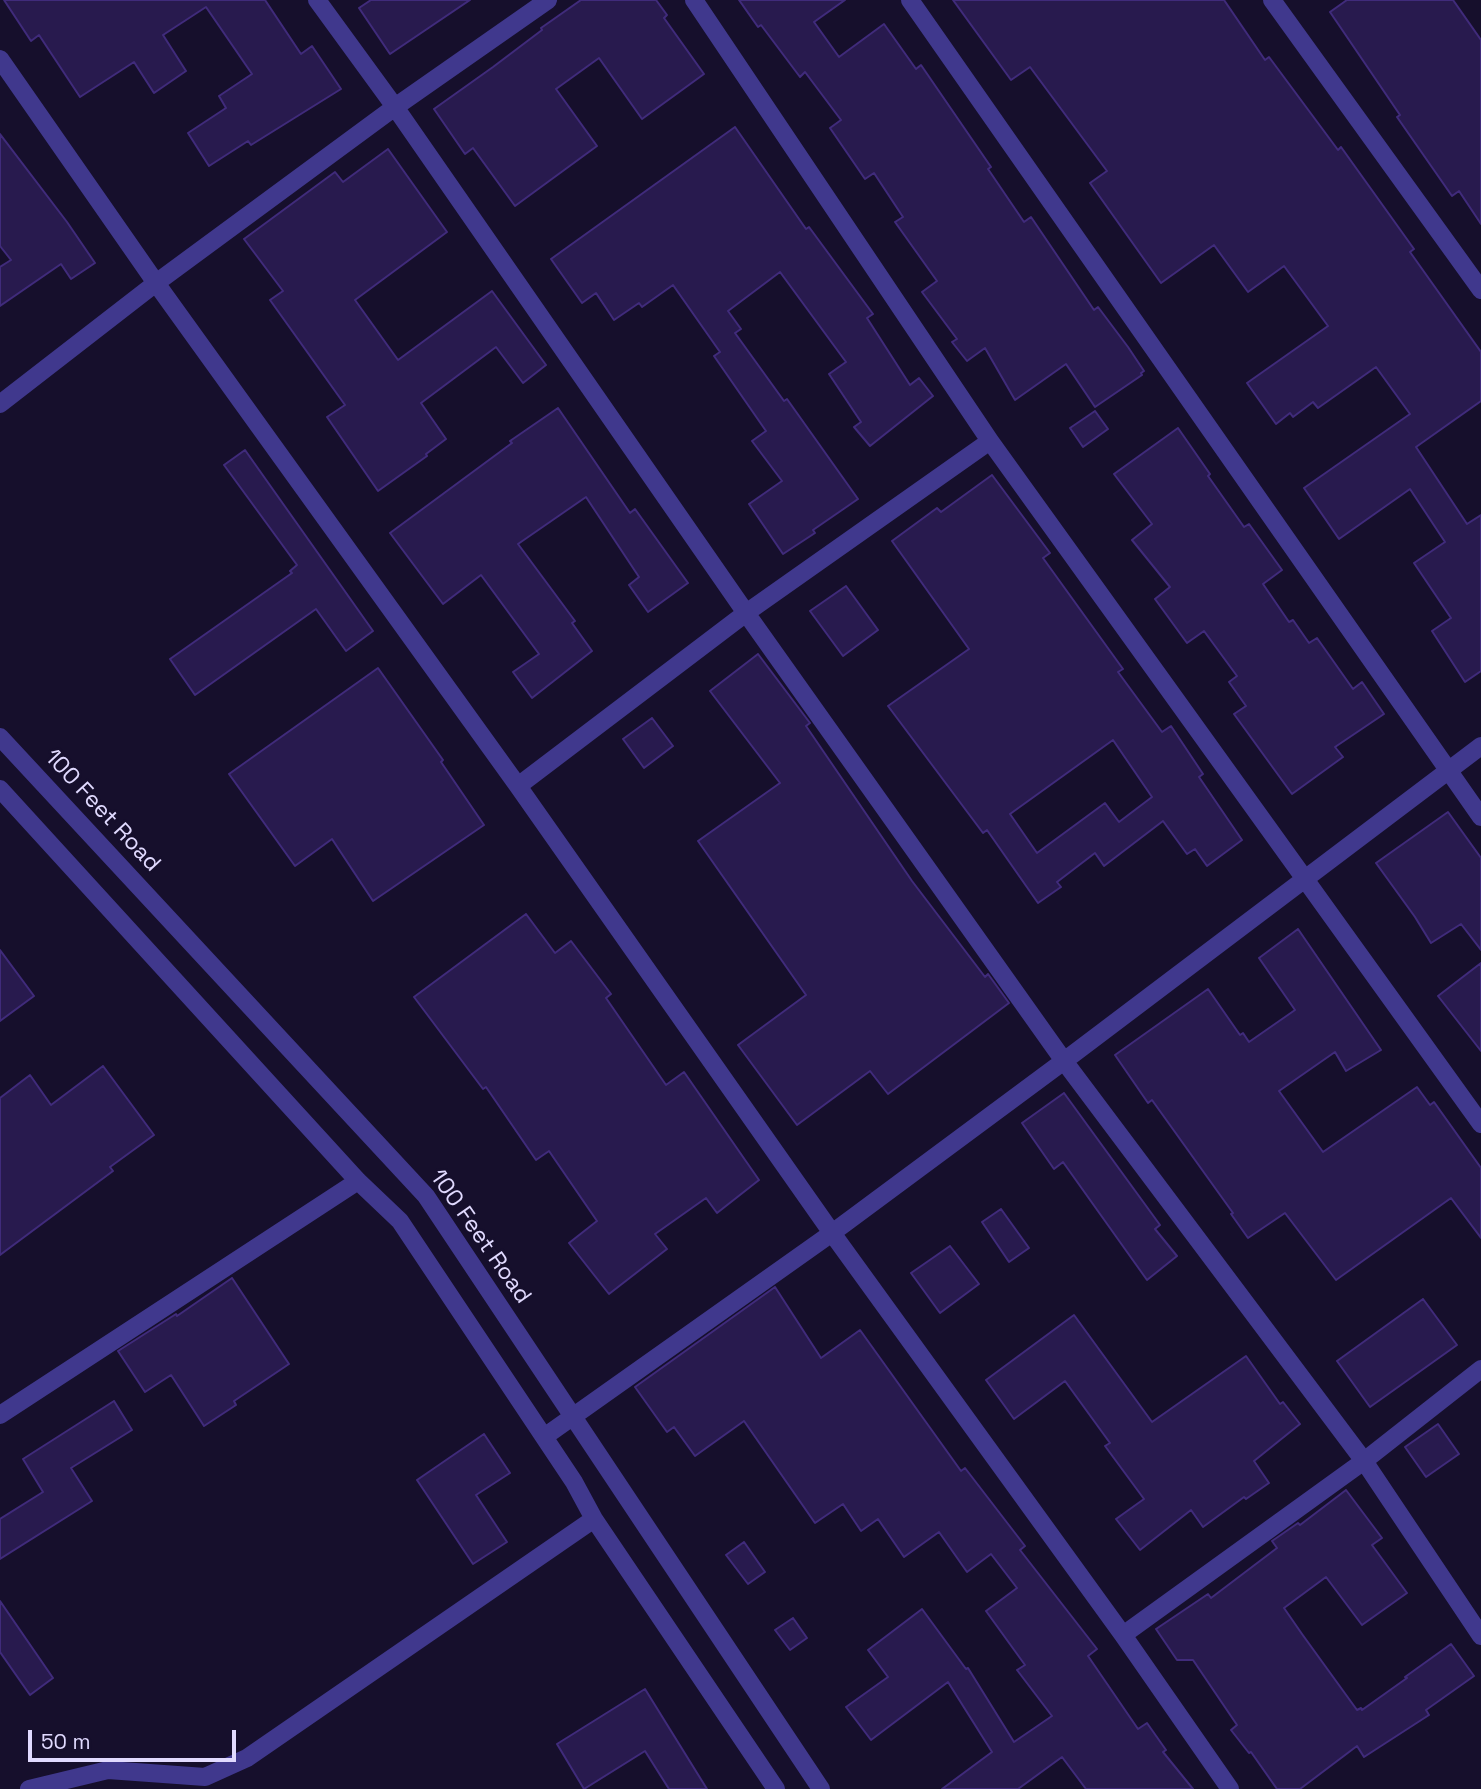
<!DOCTYPE html>
<style>
body{margin:0}
#map{position:relative;width:1481px;height:1789px;overflow:hidden;background:#160f2c;font-family:"Space Grotesk",sans-serif}
canvas{display:block}
.scale{position:absolute;left:28px;top:1730px;width:208px;height:32px;box-sizing:border-box;border:4px solid #e1daff;border-top:0;padding-left:9px;font-size:21px;line-height:24px;white-space:nowrap;color:#e1daff;-webkit-text-stroke:5px #160f2c;paint-order:stroke}
</style>
<div id="map">
<canvas width="1481" height="1789"></canvas>
<div class="scale">50 m</div>
</div>
<script>
const context = document.querySelector('canvas').getContext('2d');
context.lineJoin = 'round';
function paint(path, color) {
  context.fillStyle = color;
  context.fill(path, 'evenodd');
}
function shape(rows) {
  const path = new Path2D();
  for (const r of rows) {
    path.moveTo(r[0], r[1]);
    for (let i = 2; i < r.length; i += 2) path.lineTo(r[i], r[i + 1]);
  }
  return path;
}
function strokePath(path, color, width, dash) {
  context.strokeStyle = color;
  context.lineWidth = width;
  context.lineCap = dash ? 'butt' : 'round';
  context.setLineDash(dash || []);
  context.stroke(path);
}
function drawText(font, color, halo, rows, align = 'center') {
  context.font = font + ' "Space Grotesk",sans-serif';
  context.lineWidth = 5;
  context.setLineDash([]);
  context.textBaseline = 'middle';
  context.strokeStyle = halo;
  context.fillStyle = color;
  for (const [text, x, y, turn = 0] of rows) {
    context.save();
    context.translate(x, y);
    context.rotate((+turn || 0) * Math.PI / 180);
    context.textAlign = isNaN(turn) ? turn : align;
    if (halo) context.strokeText(text, 0, 0);
    context.fillText(text, 0, 0);
    context.restore();
  }
}
const building = shape([
 [4,0,265,0,301,54,312,46,341,89,251,145,248,141,209,166,188,133,226,108,219,96,252,74,206,7,163,35,186,71,154,93,134,62,80,97,39,35,31,41,4,0],
 [371,0,470,0,390,54,359,8,371,0],
 [581,0,656,0,667,15,664,18,704,74,642,119,599,58,556,89,597,146,515,206,473,148,465,154,434,109,493,67,542,30,541,28,581,0],
 [739,0,845,0,814,22,839,57,884,24,916,69,921,65,991,167,988,169,1024,222,1031,217,1094,310,1098,307,1128,347,1144,371,1141,373,1142,375,1095,407,1066,364,1015,400,985,348,967,361,952,342,957,339,922,292,937,281,895,222,903,217,874,173,865,179,830,128,841,120,805,72,800,77,761,25,758,27,739,0],
 [953,0,1224,0,1265,60,1269,57,1338,150,1341,147,1414,249,1410,252,1481,352,1481,401,1416,447,1467,524,1481,515,1481,671,1465,682,1432,631,1451,618,1414,563,1445,542,1410,489,1339,539,1304,488,1410,414,1376,367,1318,408,1313,402,1293,417,1290,413,1276,424,1247,383,1328,326,1284,266,1248,292,1214,245,1161,283,1090,183,1107,171,1030,67,1011,80,953,0],
 [1347,0,1453,0,1481,40,1481,224,1459,191,1452,196,1397,117,1400,115,1330,12,1347,0],
 [735,127,806,229,809,227,873,314,867,318,910,385,919,378,933,396,870,446,854,427,861,422,829,374,846,362,780,272,728,311,741,329,735,333,784,401,787,399,858,499,813,530,815,533,783,554,749,504,782,481,752,441,766,431,714,356,720,352,673,285,642,307,639,303,614,320,596,293,582,303,551,259,735,127],
 [0,134,67,222,95,263,71,279,61,264,0,306,0,267,11,260,0,246,0,134],
 [388,149,447,232,355,300,398,360,492,291,546,365,523,383,496,347,421,403,446,439,426,454,427,456,378,491,327,417,345,405,270,300,283,291,244,239,335,172,343,182,388,149],
 [558,408,630,513,635,509,688,583,648,612,629,585,639,577,586,497,518,544,575,621,572,623,592,651,532,698,513,672,539,654,481,575,443,604,390,533,512,443,510,441,558,408],
 [1095,411,1108,429,1083,447,1070,428,1095,411],
 [1178,428,1210,474,1208,476,1244,527,1249,524,1282,570,1263,584,1289,622,1293,620,1309,643,1317,638,1353,689,1362,682,1384,714,1335,747,1343,757,1292,794,1234,714,1246,706,1229,682,1237,676,1204,631,1187,643,1155,599,1170,587,1132,540,1152,524,1114,474,1178,428],
 [245,450,373,631,346,651,316,609,195,695,170,659,292,573,290,571,297,565,224,465,245,450],
 [992,475,1050,553,1043,558,1123,669,1118,672,1162,732,1171,726,1203,774,1199,777,1242,840,1207,866,1195,849,1187,854,1163,821,1104,866,1095,853,1057,882,1061,887,1038,903,987,830,983,833,888,706,969,649,892,541,937,508,941,512,992,475],
 [1113,740,1152,797,1119,822,1105,803,1037,853,1010,814,1113,740],
 [846,586,878,630,843,656,810,611,846,586],
 [758,654,810,723,806,726,912,881,985,977,988,974,1009,1003,888,1094,870,1071,797,1125,738,1045,806,995,698,841,780,783,710,691,758,654],
 [378,668,443,760,441,762,484,825,373,901,332,839,295,866,229,774,378,668],
 [652,718,673,746,644,768,623,739,652,718],
 [1448,812,1481,858,1481,950,1461,924,1431,943,1415,917,1376,863,1448,812],
 [526,914,555,953,571,941,611,994,606,998,666,1085,684,1072,759,1180,717,1213,706,1198,655,1234,667,1249,609,1294,569,1243,597,1221,549,1151,536,1160,486,1087,483,1089,414,997,526,914],
 [1298,929,1381,1050,1346,1071,1335,1052,1279,1091,1323,1152,1417,1087,1430,1105,1434,1102,1481,1168,1481,1238,1451,1198,1336,1280,1285,1213,1248,1238,1231,1214,1233,1213,1152,1100,1148,1103,1115,1055,1208,989,1240,1035,1243,1033,1249,1042,1295,1010,1259,958,1298,929],
 [0,950,34,996,0,1021,0,950],
 [1481,963,1481,1051,1438,996,1481,963],
 [103,1066,154,1135,110,1167,113,1171,0,1255,0,1098,30,1075,51,1105,103,1066],
 [1064,1093,1160,1225,1155,1229,1177,1256,1147,1280,1063,1162,1054,1169,1022,1123,1064,1093],
 [1001,1209,1029,1248,1009,1262,982,1222,1001,1209],
 [950,1246,979,1284,940,1313,911,1273,950,1246],
 [232,1278,289,1364,234,1401,236,1405,204,1426,171,1375,145,1392,118,1351,176,1314,177,1316,232,1278],
 [775,1287,821,1358,860,1330,961,1471,965,1468,1025,1546,1020,1550,1097,1649,1088,1656,1138,1729,1147,1723,1166,1750,1163,1752,1193,1789,1086,1789,1062,1757,1018,1789,942,1789,992,1752,948,1682,871,1740,846,1707,888,1677,868,1650,922,1609,966,1669,968,1668,1014,1742,1052,1716,1017,1670,1025,1665,986,1611,1017,1588,991,1554,967,1572,939,1532,904,1557,878,1519,861,1531,843,1504,815,1523,744,1421,695,1456,674,1427,667,1432,635,1387,775,1287],
 [1423,1299,1457,1345,1370,1407,1337,1361,1423,1299],
 [1074,1315,1152,1422,1246,1356,1280,1404,1283,1402,1300,1424,1254,1461,1269,1483,1246,1499,1244,1497,1203,1527,1191,1510,1140,1550,1116,1519,1144,1499,1105,1446,1110,1443,1065,1381,1014,1419,986,1380,1074,1315],
 [114,1401,132,1430,71,1468,92,1501,0,1559,0,1519,43,1492,23,1459,114,1401],
 [1438,1424,1459,1454,1426,1477,1405,1447,1438,1424],
 [484,1434,510,1473,476,1495,507,1542,473,1564,417,1480,484,1434],
 [1346,1490,1382,1538,1372,1545,1407,1593,1362,1625,1326,1577,1284,1608,1302,1634,1357,1710,1361,1708,1362,1710,1407,1678,1405,1677,1451,1644,1474,1676,1426,1710,1429,1715,1364,1757,1357,1746,1300,1789,1277,1789,1251,1752,1249,1753,1231,1730,1237,1725,1193,1660,1177,1660,1156,1629,1208,1594,1211,1598,1277,1548,1272,1541,1298,1523,1300,1525,1346,1490],
 [744,1542,765,1572,748,1584,726,1555,744,1542],
 [0,1601,53,1678,30,1695,0,1652,0,1601],
 [793,1618,807,1638,790,1650,775,1630,793,1618],
 [645,1689,707,1789,669,1789,645,1751,584,1789,557,1744,645,1689]
]);
paint(building, '#281a4e');
strokePath(building, '#402b7b', 2);
strokePath(shape([
 [317,0,395,107,746,613,1064,1061,1364,1461,1481,1636],
 [694,0,990,441,1481,1124],
 [910,0,1481,817],
 [1272,0,1481,290],
 [0,59,156,283,518,786,832,1233,1123,1635,1230,1789],
 [0,404,156,283,395,107,548,0],
 [0,737,426,1196,821,1789],
 [518,786,746,613,990,441],
 [0,789,358,1181,400,1221,574,1482,594,1519,776,1789],
 [0,1415,358,1181],
 [544,1437,832,1233,1064,1061,1481,746],
 [1123,1635,1364,1461,1481,1369],
 [29,1789,108,1770,205,1777,247,1758,594,1519]
]), '#40388d', 18);
drawText('23px', '#e1daff', '#160f2c', [
 ["100 Feet Road",102,811,47],
 ["100 Feet Road",480,1237,55]
]);
</script>
